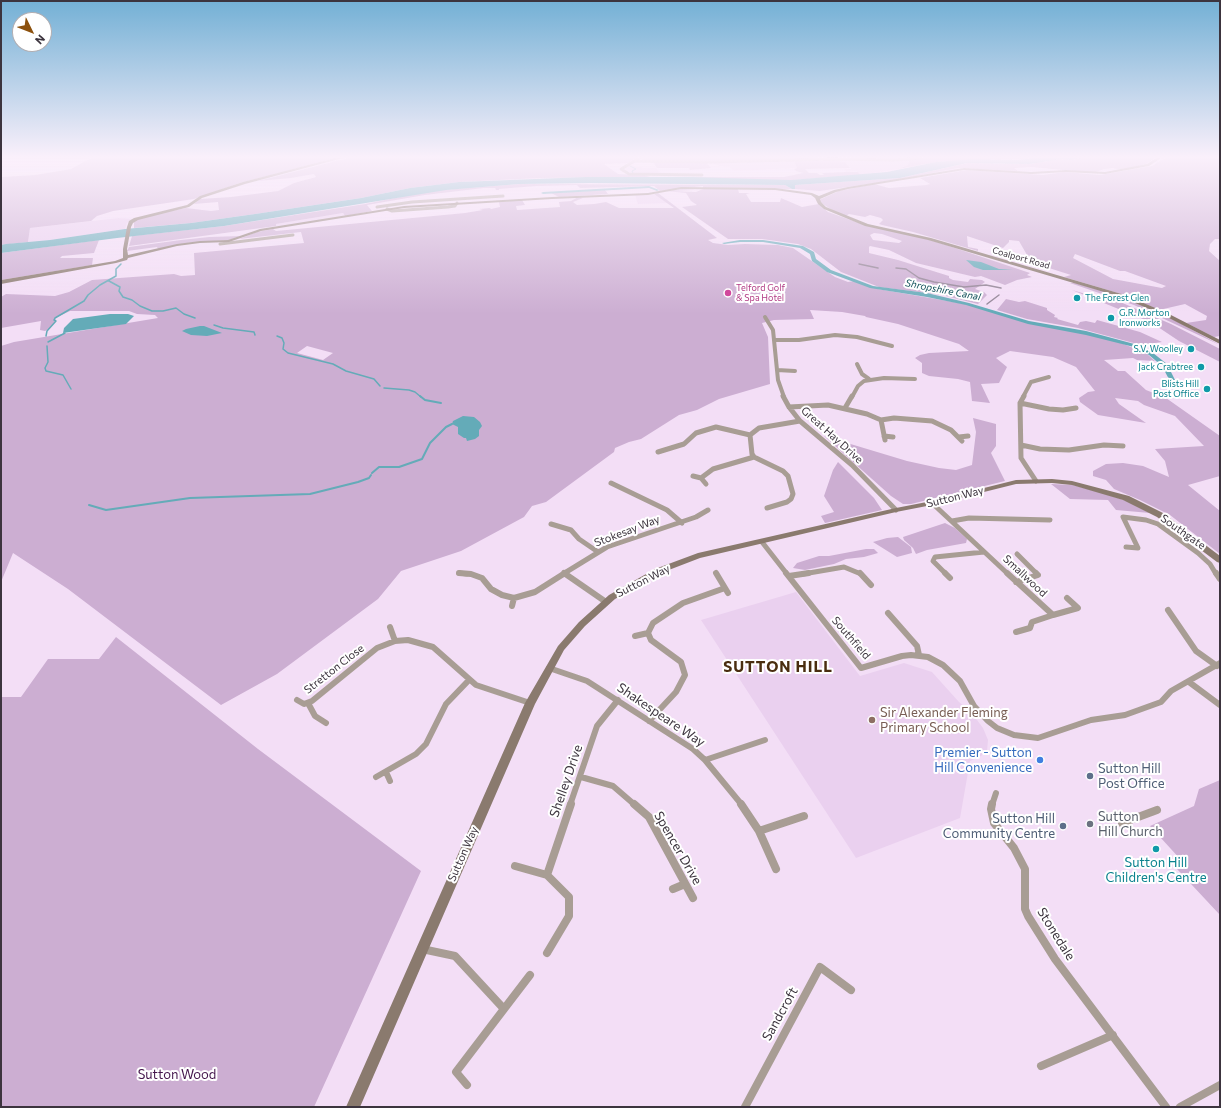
<!DOCTYPE html>
<style>
body{margin:0}
#map{position:relative;width:1221px;height:1108px;overflow:hidden;background:#f3def6;font-family:Commissioner,sans-serif}
canvas{display:block}
.frame{position:absolute;inset:0;border:2px solid #3c343e;pointer-events:none}
.north{position:absolute;left:12px;top:12px;width:40px;height:40px;box-sizing:border-box;background:#fff;border:1px solid #b1aeb2;border-radius:50%;rotate:133deg;font-size:11px;font-weight:700;line-height:16px;text-align:center;color:#3c343e}
.north::after{content:'';display:block;margin:auto;width:14px;height:18px;background:#8c510d;clip-path:polygon(50% 0,100% 100%,50% 72%,0 100%)}
</style>
<div id="map">
<canvas width="1221" height="1108"></canvas>
<div class="frame"></div>
<div class="north">N</div>
</div>
<script>
const context = document.querySelector('canvas').getContext('2d');
context.lineJoin = 'round';
function paint(path, color) {
  context.fillStyle = color;
  context.fill(path, 'evenodd');
}
function shape(rows) {
  const path = new Path2D();
  for (const r of rows) {
    path.moveTo(r[0], r[1]);
    for (let i = 2; i < r.length; i += 2) path.lineTo(r[i], r[i + 1]);
  }
  return path;
}
function strokePath(path, color, width, dash) {
  context.strokeStyle = color;
  context.lineWidth = width;
  context.lineCap = dash ? 'butt' : 'round';
  context.setLineDash(dash || []);
  context.stroke(path);
}
function drawText(font, color, halo, rows, align = 'center') {
  context.font = font + ' Commissioner,sans-serif';
  context.lineWidth = 4;
  context.setLineDash([]);
  context.textBaseline = 'middle';
  context.strokeStyle = halo;
  context.fillStyle = color;
  for (const [text, x, y, turn = 0] of rows) {
    context.save();
    context.translate(x, y);
    context.rotate((+turn || 0) * Math.PI / 180);
    context.textAlign = isNaN(turn) ? turn : align;
    if (halo) context.strokeText(text, 0, 0);
    context.fillText(text, 0, 0);
    context.restore();
  }
}
paint(shape([
 [839,160,909,160,908,165,898,169,860,175,856,171,846,172,844,169,851,169,845,162,841,162],
 [794,161,797,168,734,171,730,167,720,166,712,163],
 [628,165,645,168,656,168,661,174,630,173,624,169],
 [654,194,668,203,638,204,635,195],
 [343,213,345,216,284,226,276,226,275,224],
 [119,218,133,219,127,223,125,229,50,240,28,242,30,228],
 [796,592,860,676,904,663,932,672,959,702,971,712,983,728,988,740,987,751,981,756,970,761,960,818,856,858,701,620]
]), '#ead0ef');
paint(shape([
 [91,158,336,158,240,183,194,199,113,211,97,216,91,221,30,228,28,242,1,245,1,177,35,175,71,169],
 [348,158,636,158,628,163,604,164,618,174,644,175,650,177,540,178,459,182,410,188,361,198,255,214,191,223,134,228,134,221,138,219,166,212,186,208,211,211,219,210,218,202,194,204,200,199,231,197,278,191,294,183,316,177,314,174,291,178,258,181],
 [644,158,813,158,746,161,639,161],
 [928,158,989,158,991,160,936,162,898,169,908,165,909,160],
 [1081,158,1155,158,1146,164,1131,168,1122,170,1113,168,1104,169,1093,173,1032,167,1014,168,1018,171,958,168,896,180,820,191,795,189,794,185,900,178,968,163,1030,164,1061,159,1070,160],
 [1165,158,1220,158,1220,239,1215,239,1210,244,1209,251,1220,261,1220,336,1214,337,1186,323,1206,320,1207,316,1185,304,1159,310,1128,296,1064,277,1071,275,1030,262,1029,260,1032,261,1032,259,1027,255,1019,241,1009,240,1009,242,1003,248,967,236,968,247,978,249,978,251,913,232,882,225,879,224,883,220,881,218,870,215,865,217,849,214,846,216,832,210,820,202,819,200,839,191,874,184,889,188,926,185,930,184,920,178,967,170,1043,175,1065,172,1100,175,1152,166],
 [1075,254,1120,271,1125,271,1166,286,1162,288,1113,279,1073,258],
 [839,160,841,162,845,162,850,168,805,169,809,173,817,173,820,175,824,175,822,173,845,172,858,172,860,175,781,181,661,177,784,177,803,173,796,171,794,169,797,168,794,161],
 [653,162,706,162,711,168,690,170,689,168,657,168],
 [519,184,785,185,792,189,703,188,703,186,660,191,654,186,580,188,577,185,536,186,499,189,499,190,496,190,495,188,484,188,425,195,367,205,372,211,345,216,343,213,276,224,276,226,129,246,132,236,224,226,365,204,429,191],
 [682,189,695,190,672,191,696,192,703,189,738,189,739,193,750,193,746,194,751,202,780,202,781,198,802,207,819,204,828,212,865,225,906,233,946,245,1030,273,1027,275,1032,277,1017,280,1005,285,981,276,975,277,916,263,889,250,870,246,869,247,869,253,898,260,949,276,949,278,953,280,968,282,970,279,982,280,985,282,975,289,984,292,987,295,978,304,942,295,879,287,841,272,811,249,798,244,762,239,728,239,682,207,697,205,691,201,686,193,666,191],
 [874,233,882,234,902,241,899,243,873,240,870,235],
 [605,190,608,194,559,197,551,193],
 [658,193,717,238,708,240,713,243,728,245,745,244,778,245,793,248,835,277,848,282,854,281,878,289,965,304,1034,324,1057,327,1116,341,1146,353,1155,361,1137,360,1133,358,1104,360,1118,371,1125,371,1146,390,1166,398,1220,436,1220,476,1188,485,1220,511,1220,554,1170,515,1140,500,1114,489,1106,480,1093,476,1093,471,1106,464,1123,463,1143,466,1169,477,1165,461,1155,449,1204,446,1175,416,1144,405,1138,401,1115,398,1119,404,1146,423,1098,415,1080,402,1079,398,1088,392,1095,391,1076,367,1053,357,1010,351,996,358,1007,367,999,383,981,384,990,403,972,401,970,382,958,379,929,376,922,373,922,363,915,358,920,355,929,353,969,351,959,344,898,324,866,317,865,316,842,312,810,310,814,319,774,320,762,323,768,337,770,384,719,399,697,410,679,415,641,439,629,442,615,448,614,452,546,502,532,506,524,517,461,551,401,571,378,599,277,674,221,705,68,589,13,553,1,582,1,346,14,342,158,318,155,315,137,314,129,311,70,311,55,318,56,321,49,329,45,331,40,330,41,321,1,328,1,297,6,294,55,296,69,292,92,280,174,274,181,276,195,275,194,253,304,243,301,232,239,239,257,232,273,229,276,231,465,213,483,210,479,209,490,208,491,209,500,207,499,202,522,200,525,205,516,206,517,210,560,207,559,202,571,201,578,197,583,198,573,202,577,205,594,204,606,202,619,208,674,208,654,194],
 [307,346,333,353,323,360,297,353],
 [240,236,229,240,187,243,158,249,157,247,127,251,129,247,181,240,209,237],
 [99,240,94,253,62,256,60,258,93,258,92,265,1,280,1,253],
 [1070,283,1075,283,1118,295,1180,323,1220,345,1134,305],
 [1072,290,1103,299,1118,301,1171,324,1220,349,1220,362,1179,341,1158,327,1143,319],
 [1006,299,1019,302,1025,301,1047,308,1047,310,1055,315,1054,317,1058,318,1057,319,1078,325,1080,322,1086,321,1095,323,1097,320,1140,332,1162,342,1141,345,1078,328,1027,319,997,310],
 [973,418,996,424,996,446,991,453,1005,481,911,504,903,504,891,496,824,436,907,461,939,468,956,470,972,465,976,432],
 [838,462,874,498,882,510,825,523,821,516,834,512,824,496,833,470],
 [1051,484,1073,485,1102,493,1127,501,1150,513,1116,510,1108,500,1070,499],
 [945,523,955,528,967,539,966,543,927,550,916,554,913,548,904,540,903,537],
 [898,537,911,547,912,553,897,557,873,542,887,538],
 [866,549,874,549,878,553,864,557,846,559,834,564,805,570,793,568,797,563,819,556,829,556],
 [116,637,258,749,421,871,314,1107,1,1107,1,697,21,697,48,659,99,659],
 [1220,780,1220,915,1177,869,1183,866,1181,860,1150,826,1194,806,1199,789]
]), '#ccaed2');
paint(shape([
 [1034,158,1081,158,1070,160,1061,159,1030,164,967,163,900,178,795,185,795,189,792,189,785,185,590,183,519,184,446,190,224,226,117,238,1,253,1,245,6,244,50,240,125,229,191,223,255,214,361,198,410,188,459,182,586,177,691,177,791,180,887,172,936,162,973,159,1018,160],
 [966,260,981,262,999,269,1013,270,983,270,974,267],
 [110,314,128,314,134,316,126,324,63,333,64,328,73,319],
 [200,326,204,326,222,333,207,336,191,335,182,331,186,329],
 [463,416,474,417,480,422,482,426,479,430,479,436,475,439,467,441,466,438,464,438,458,434,458,427,452,424,453,421]
]), '#64abb8');
strokePath(shape([
 [630,166,636,169,632,171,633,173]
]), '#64abb8', 1);
strokePath(shape([
 [109,281,120,287,119,291,123,297,132,300,140,306,152,311,163,311,176,308,184,314,195,318],
 [214,325,223,328,254,332,255,335],
 [46,336,47,331,56,321,54,320,55,318,84,301,88,295,100,285,116,276,116,269,121,264],
 [277,336,282,338,284,343,283,349,288,353,333,364,346,371,374,379,380,386],
 [48,342,65,333],
 [47,346,48,362,45,368,46,371,63,375,71,389],
 [384,388,409,390,415,392,421,397]
]), '#64abb8', 1.5);
strokePath(shape([
 [420,396,425,400,441,403],
 [372,473,379,467,399,467,422,459,430,443,446,427,452,424],
 [89,505,106,510,190,498,310,494,358,482,369,478,371,475]
]), '#64abb8', 2);
paint(shape([
 [649,186,659,190,657,191,649,188,543,194,541,193,543,192,649,186],
 [740,240,763,240,803,246,814,252,816,259,831,270,873,286,927,293,969,303,1029,321,1086,331,1138,345,1153,353,1167,364,1177,384,1176,385,1172,385,1162,366,1149,355,1134,347,1086,335,1028,324,966,305,927,297,870,288,827,272,812,261,810,254,800,248,763,242,740,242,724,244,722,243,740,240]
]), '#64abb8');
strokePath(shape([
 [638,159,621,169,629,174,702,175],
 [635,161,711,162,831,159,894,160,921,158],
 [377,207,412,202,503,196],
 [387,209,392,211,448,207,455,206,457,203],
 [220,244,293,235]
]), '#a89d94', 3);
strokePath(shape([
 [765,317,773,330,778,380,784,397],
 [774,340,799,340,835,335,857,337,892,346],
 [857,364,862,374,869,379],
 [777,370,795,371],
 [852,397,858,386,864,381,884,378,915,379],
 [1023,397,1031,382,1049,377]
]), '#a89d94', 4);
strokePath(shape([
 [783,396,789,407,800,421,852,465,896,510],
 [1024,396,1020,403,1021,458,1036,481],
 [1020,403,1049,409,1063,410,1076,408],
 [789,407,828,405,867,414,881,420,894,418,932,421,951,430,962,441],
 [845,408,852,396],
 [881,420,885,440],
 [884,436,893,437],
 [959,437,968,436],
 [1021,445,1040,449,1069,450,1104,445,1123,446],
 [658,452,684,444,696,433,716,427,750,435],
 [693,476,701,478,706,484],
 [701,478,713,469,754,457],
 [611,483,667,510,682,523],
 [932,503,1008,574],
 [767,508,787,502,791,499,793,494,788,476,783,471,754,457,752,454,750,435,759,428,800,421],
 [952,521,969,518,1050,520],
 [551,524,571,530,579,539,598,552],
 [762,542,787,574],
 [1126,547,1138,548,1123,517,1146,520,1158,524,1198,553,1210,564,1216,574],
 [1017,554,1037,574],
 [459,573,467,574],
 [563,574,607,547,696,517,708,510],
 [803,574,844,567,861,574],
 [946,574,933,561,935,557,984,552]
]), '#a89d94', 5);
strokePath(shape([
 [459,573,471,574,482,578,491,589,502,595,514,598,535,592,565,573],
 [564,573,606,602],
 [716,573,728,593],
 [786,573,861,668,902,656,911,655,928,657,943,665,960,681,974,706,988,721,997,728,1014,735,1038,738,1091,720,1125,715,1161,702,1171,691,1220,663],
 [860,573,871,585],
 [945,573,950,578],
 [1007,573,1053,615,1032,622,1030,628,1016,632],
 [1216,573,1220,579],
 [789,576,809,573],
 [1016,582,1038,575,1036,573],
 [512,606,514,598],
 [1168,610,1196,651,1217,666],
 [888,613,917,646,919,655],
 [1053,615,1078,608,1067,598],
 [390,627,395,641],
 [635,636,648,633],
 [549,668,587,681,693,749,705,760,742,805],
 [1189,682,1220,705],
 [297,700,304,704,312,701,377,648,395,641,408,640,433,647,476,685,530,703],
 [308,703,315,716,326,723],
 [649,721,676,692,685,675,681,662,651,640,648,633,653,623,683,603,725,588],
 [705,760,765,740],
 [386,772,390,781],
 [376,777,416,754,426,744,446,704,469,680],
 [581,777,613,786,635,805],
 [570,805,597,726,618,700],
 [992,805,996,793]
]), '#a89d94', 6);
strokePath(shape([
 [634,804,649,817,693,898],
 [741,804,759,831,776,869],
 [992,804,991,809,994,823,1014,848,1025,869,1025,909,1028,916,1055,959,1166,1107],
 [1122,823,1157,810],
 [759,831,804,816],
 [515,866,547,875],
 [673,889,685,884],
 [422,949,455,956,504,1009,456,1072,467,1085],
 [547,953,569,916,569,897,547,875,571,804],
 [504,1009,530,975],
 [1041,1066,1113,1035],
 [745,1107,820,967,851,990],
 [1180,1107,1220,1085]
]), '#a89d94', 8);
paint(shape([
 [335,158,343,158,245,184,202,198,189,207,138,220,133,223,131,227,127,249,128,255,177,244,200,241,228,240,260,229,404,206,552,197,648,193,681,187,775,188,812,193,819,196,834,190,848,187,964,168,1031,172,1066,170,1105,172,1147,164,1156,158,1161,158,1149,166,1105,174,1066,172,1031,174,964,170,848,189,836,192,820,199,821,202,826,207,868,224,931,238,1125,295,1167,313,1220,340,1220,344,1163,315,1121,297,928,240,865,226,824,209,818,204,815,198,811,195,775,190,681,189,648,195,552,199,404,208,261,231,229,242,200,243,177,246,128,258,127,260,116,263,1,284,1,280,115,261,123,258,123,249,127,227,129,221,134,218,187,205,200,196,243,182,335,158],
 [1052,479,1072,481,1129,496,1163,513,1220,556,1220,563,1217,562,1157,517,1123,500,1072,485,1052,483,1016,484,932,505,896,512,700,558,661,573,615,599,585,626,564,650,535,704,360,1107,346,1107,525,703,558,646,579,622,609,595,655,569,698,553,896,508,932,501,1016,480,1052,479]
]), '#8a7a6e');
strokePath(shape([
 [859,264,878,268],
 [896,268,906,269,919,278,934,282,964,287,986,285,1001,288],
 [987,304,999,295]
]), '#928495', 1.5);
const sky = context.createLinearGradient(0, 0, 0, 314);
sky.addColorStop(0, '#73b0d5');
sky.addColorStop(0.5, '#faf0fb');
sky.addColorStop(1, '#faf0fb00');
context.fillStyle = sky;
context.fillRect(0, 0, 1221, 314);
for (const [x, y, r, color] of [
 [728,293,4,"#d1479c"],
 [1077,298,4,"#0f9aa8"],
 [1111,318,4,"#0f9aa8"],
 [1191,349,4,"#0f9aa8"],
 [1201,367,4,"#0f9aa8"],
 [1207,389,4,"#0f9aa8"],
 [872,720,4,"#8d6e63"],
 [1040,760,4,"#3f7fe0"],
 [1090,776,4,"#5c6f8a"],
 [1090,824,4,"#6b7280"],
 [1063,826,4,"#5c6f8a"],
 [1156,849,4,"#0f9aa8"]
]) {
  const dot = new Path2D();
  dot.arc(x, y, r, 0, 2 * Math.PI);
  context.fillStyle = color;
  context.fill(dot);
  strokePath(dot, '#fff', 1.5);
}
drawText('9px', '#3c343e', '#fff', [
 ["Coalport Road",1021,258,16]
]);
drawText('9px', '#b23c85', '#fff', [
 ["Telford Golf",736,288],
 ["& Spa Hotel",736,298]
], 'left');
drawText('9px', '#0d838f', '#fff', [
 ["The Forest Glen",1085,298,"left"],
 ["G.R. Morton",1119,313,"left"],
 ["Ironworks",1119,323,"left"],
 ["S.V. Woolley",1183,349],
 ["Jack Crabtree",1193,367],
 ["Blists Hill",1199,384],
 ["Post Office",1199,394]
], 'right');
drawText('italic 10px', '#13525b', '#fff', [
 ["Shropshire Canal",943,290,11]
]);
drawText('11px', '#3c343e', '#fff', [
 ["Great Hay Drive",832,435,42],
 ["Sutton Way",955,497,-14],
 ["Stokesay Way",627,531,-21],
 ["Southgate",1183,532,35],
 ["Smallwood",1025,576,43],
 ["Sutton Way",643,581,-27],
 ["Southfield",851,638,49],
 ["Stretton Close",334,669,-38],
 ["Sutton Way",463,854,-66]
]);
drawText('13px', '#785e54', '#fff', [
 ["Sir Alexander Fleming",880,713],
 ["Primary School",880,728]
], 'left');
drawText('13px', '#3c343e', '#fff', [
 ["Shakespeare Way",661,715,34],
 ["Shelley Drive",566,781,-71],
 ["Spencer Drive",678,848,60],
 ["Stonedale",1056,934,58],
 ["Sandcroft",780,1014,-61]
]);
drawText('13px', '#366cbe', '#fff', [
 ["Premier - Sutton",1032,753],
 ["Hill Convenience",1032,768]
], 'right');
drawText('13px', '#4e5e75', '#fff', [
 ["Sutton Hill",1098,769],
 ["Post Office",1098,784],
 ["Sutton Hill",1055,819,"right"],
 ["Community Centre",1055,834,"right"]
], 'left');
drawText('13px', '#5b616d', '#fff', [
 ["Sutton",1098,817],
 ["Hill Church",1098,832]
], 'left');
drawText('13px', '#0d838f', '#fff', [
 ["Sutton Hill",1156,863],
 ["Children's Centre",1156,878]
]);
drawText('13px', '#43154b', '#fff', [
 ["Sutton Wood",177,1075]
]);
context.letterSpacing = '1px';
drawText('bold 15px', '#4a2d10', '#fff', [
 ["SUTTON HILL",778,667]
]);
context.letterSpacing = '0px';
</script>
